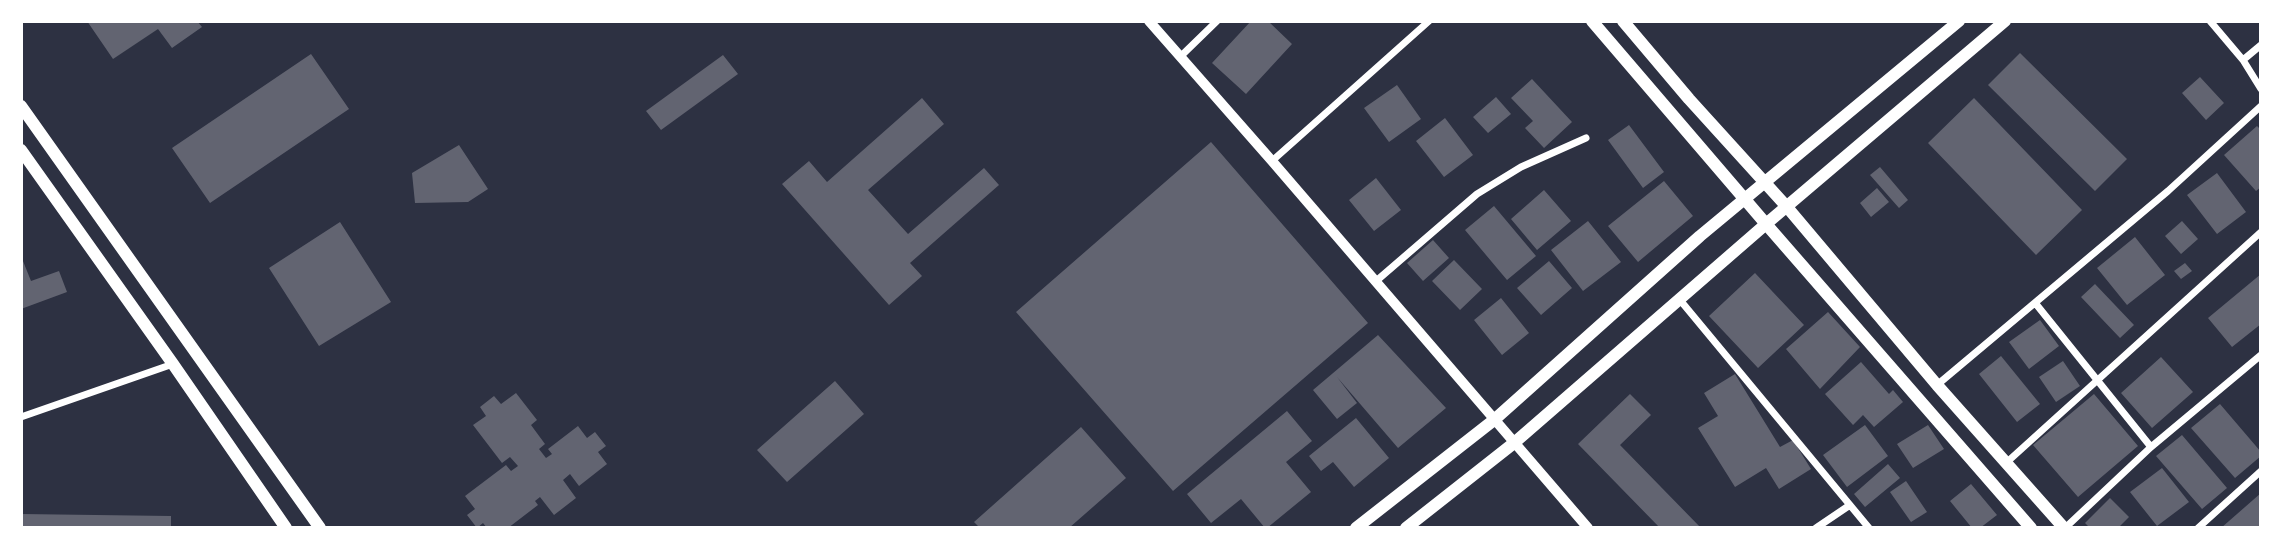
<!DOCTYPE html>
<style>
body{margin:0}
#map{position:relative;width:2282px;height:549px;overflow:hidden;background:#2d3142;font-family:"Varela Round",sans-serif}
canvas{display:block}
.frame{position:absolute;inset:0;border:23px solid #fff;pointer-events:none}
</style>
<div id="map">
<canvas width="2282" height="549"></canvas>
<div class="frame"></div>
</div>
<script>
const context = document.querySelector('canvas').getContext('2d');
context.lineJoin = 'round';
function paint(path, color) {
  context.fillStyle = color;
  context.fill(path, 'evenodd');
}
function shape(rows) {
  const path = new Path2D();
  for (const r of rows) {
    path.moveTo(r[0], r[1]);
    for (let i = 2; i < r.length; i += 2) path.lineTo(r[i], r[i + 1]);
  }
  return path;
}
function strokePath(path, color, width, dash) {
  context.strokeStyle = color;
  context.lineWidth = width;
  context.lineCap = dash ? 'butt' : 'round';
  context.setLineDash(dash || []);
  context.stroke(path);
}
paint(shape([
 [87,21,197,21,202,27,172,48,158,29,113,59],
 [1251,21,1268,21,1292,44,1246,94,1212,63],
 [2020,53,2127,159,2095,191,1988,85],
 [311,54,349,109,210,203,172,148],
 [723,55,738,74,661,130,646,111],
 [2200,77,2224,103,2206,120,2182,93],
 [1532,79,1572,122,1544,148,1525,128,1533,121,1511,98],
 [1397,85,1421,119,1389,142,1364,108],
 [1496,97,1511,114,1488,133,1473,117],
 [922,98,944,124,868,190,908,234,984,168,999,185,910,263,922,276,889,305,782,184,809,161,827,182],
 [1974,98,2082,210,2036,255,1928,143],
 [1445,118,1473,155,1444,177,1416,141],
 [1629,125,1664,172,1643,188,1608,140],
 [2257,126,2261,130,2261,187,2256,191,2224,155],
 [1211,142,1368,323,1173,491,1016,312],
 [459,145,488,189,468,202,415,203,412,173],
 [1880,167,1908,200,1899,208,1870,175],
 [2217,173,2246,212,2217,234,2187,195],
 [1376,178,1401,210,1374,231,1349,200],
 [1664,181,1693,216,1638,262,1608,226],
 [1877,188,1889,202,1871,217,1860,203],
 [1544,190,1571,221,1537,250,1511,219],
 [1494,206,1536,256,1507,280,1465,230],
 [1588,221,1621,262,1583,291,1551,250],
 [2182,221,2198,239,2181,254,2165,236],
 [340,222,391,302,319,346,269,268],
 [2135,237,2165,275,2127,305,2097,268],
 [1433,240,1449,258,1423,281,1407,263],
 [21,256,31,281,59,271,67,292,21,309],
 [1454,260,1482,289,1460,310,1432,281],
 [1549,261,1572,288,1541,315,1517,288],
 [2185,263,2192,271,2181,279,2174,271],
 [1755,273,1804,325,1758,368,1709,316],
 [2261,274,2261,324,2232,347,2208,318],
 [2095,284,2134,325,2120,338,2081,297],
 [1501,298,1529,333,1502,355,1474,320],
 [1828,312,1860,347,1820,389,1786,349],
 [2040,320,2059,346,2029,369,2009,342],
 [1378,335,1446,408,1398,448,1337,377,1357,403,1337,419,1313,390],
 [2001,356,2040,404,2017,422,1979,374],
 [2161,357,2193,392,2152,428,2121,393],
 [2063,361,2080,386,2056,402,2039,377],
 [1861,362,1889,394,1893,390,1903,402,1874,427,1863,415,1853,425,1825,394],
 [1735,374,1780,447,1793,440,1811,469,1779,489,1766,468,1735,487,1698,428,1718,416,1704,393],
 [835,381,864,414,787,482,757,450],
 [516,393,537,420,531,425,545,444,539,449,546,458,552,454,548,449,578,426,587,438,595,432,606,446,598,452,607,464,579,486,570,474,563,480,576,498,554,515,540,497,535,501,538,505,508,528,487,528,483,523,477,528,467,515,475,509,465,496,506,465,511,471,518,466,510,457,502,463,473,425,486,416,480,407,494,396,501,404],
 [1630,394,1651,415,1620,445,1701,528,1660,528,1578,444],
 [2094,394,2138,446,2078,497,2033,445],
 [2220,404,2261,452,2261,456,2235,478,2191,428],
 [1287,411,1312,441,1286,462,1311,492,1267,528,1265,528,1241,499,1211,523,1187,494],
 [1356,418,1389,458,1354,487,1333,462,1321,471,1309,456],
 [1865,425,1888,456,1847,487,1823,455],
 [1928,425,1944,449,1913,468,1897,444],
 [1081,427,1126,478,1069,528,980,528,974,522],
 [2182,435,2227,488,2202,509,2156,456],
 [1888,464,1900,478,1865,507,1854,494],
 [2162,468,2189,502,2157,526,2130,492],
 [1906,481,1927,512,1911,522,1890,492],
 [1971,484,1997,515,1980,528,1972,528,1950,501],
 [2261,493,2261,528,2221,528],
 [2110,498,2129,517,2118,528,2090,528,2085,523],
 [21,514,171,516,171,528,21,528]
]), '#626471');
strokePath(shape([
 [2210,21,2243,60,2261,89],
 [1180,57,1217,21],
 [2243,60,2261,45],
 [1272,161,1429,21],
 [1375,282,1477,194,1521,167,1586,138],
 [1680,300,1869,528],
 [2036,304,2151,447,2261,355],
 [1937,385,2168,191,2261,106],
 [21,417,173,364],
 [2006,463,2261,232],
 [1816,528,1850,505],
 [2065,528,2151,447],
 [2198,528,2261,471]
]), '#fff', 7);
strokePath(shape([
 [1149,21,1272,161,1588,528]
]), '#fff', 10);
strokePath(shape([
 [1592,21,1766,224,2031,528],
 [1623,21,1689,99,1787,207,1937,385,2064,528],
 [21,106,320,528],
 [21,150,173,364,286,528],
 [1356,528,1494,420,1700,236,1959,21],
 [1406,528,1514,443,1766,224,2005,21]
]), '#fff', 12);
</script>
